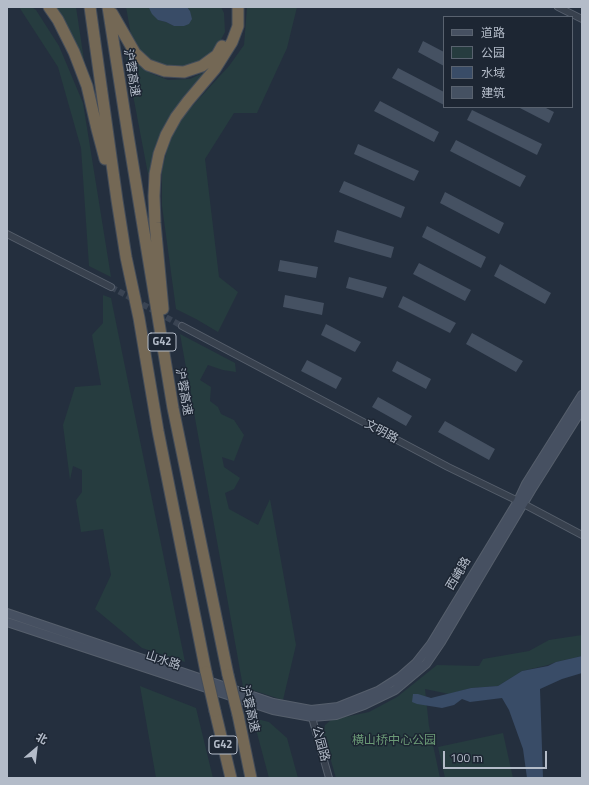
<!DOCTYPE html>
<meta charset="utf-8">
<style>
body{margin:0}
#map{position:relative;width:589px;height:785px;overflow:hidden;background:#242f3e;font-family:"Titillium Web","Noto Sans SC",sans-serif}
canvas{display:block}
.frame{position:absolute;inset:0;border:8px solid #b4bcc9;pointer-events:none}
.legend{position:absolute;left:443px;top:16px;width:130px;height:92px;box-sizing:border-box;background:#1d2633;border:1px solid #59626f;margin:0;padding:5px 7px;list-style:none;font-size:12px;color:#b4bcc9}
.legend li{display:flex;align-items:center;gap:8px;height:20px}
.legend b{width:20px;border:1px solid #59626f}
.north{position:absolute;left:16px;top:729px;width:40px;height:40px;-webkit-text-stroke:3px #1d2633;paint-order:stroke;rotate:28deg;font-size:11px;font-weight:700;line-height:16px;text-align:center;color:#b4bcc9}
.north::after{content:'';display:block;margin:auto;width:14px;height:18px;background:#b4bcc9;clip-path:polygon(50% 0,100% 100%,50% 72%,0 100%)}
.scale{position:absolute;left:443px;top:751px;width:104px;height:18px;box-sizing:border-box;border:2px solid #b4bcc9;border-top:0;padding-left:5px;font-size:12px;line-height:14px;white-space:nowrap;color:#b4bcc9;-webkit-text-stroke:3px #1d2633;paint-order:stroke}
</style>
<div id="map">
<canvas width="589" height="785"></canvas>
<div class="frame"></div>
<ul class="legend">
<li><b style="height:5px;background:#465061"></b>道路</li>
<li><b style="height:11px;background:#263c3f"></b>公园</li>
<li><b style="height:11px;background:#394c67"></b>水域</li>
<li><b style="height:11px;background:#455162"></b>建筑</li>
</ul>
<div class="north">北</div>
<div class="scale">100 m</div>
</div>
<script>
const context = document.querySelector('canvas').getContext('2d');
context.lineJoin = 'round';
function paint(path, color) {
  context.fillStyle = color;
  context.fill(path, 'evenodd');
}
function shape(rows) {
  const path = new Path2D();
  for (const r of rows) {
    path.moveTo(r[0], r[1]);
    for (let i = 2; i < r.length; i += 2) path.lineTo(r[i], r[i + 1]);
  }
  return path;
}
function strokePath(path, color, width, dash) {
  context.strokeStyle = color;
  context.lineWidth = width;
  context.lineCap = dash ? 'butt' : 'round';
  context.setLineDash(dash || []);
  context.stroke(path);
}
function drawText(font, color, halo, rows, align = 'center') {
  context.font = font + ' "Titillium Web","Noto Sans SC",sans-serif';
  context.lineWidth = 3;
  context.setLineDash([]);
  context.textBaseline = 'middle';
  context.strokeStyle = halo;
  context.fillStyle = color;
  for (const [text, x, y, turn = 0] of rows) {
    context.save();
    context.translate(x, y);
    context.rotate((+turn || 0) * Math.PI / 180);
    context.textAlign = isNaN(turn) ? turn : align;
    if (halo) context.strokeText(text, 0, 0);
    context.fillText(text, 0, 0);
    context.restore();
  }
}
paint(shape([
 [19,7,32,7,36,10,59,46,83,103,111,277,89,266,81,148,58,67],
 [54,7,76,7,84,60,81,61],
 [126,7,154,7,149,8,158,20,166,22,174,26,184,26,190,11,187,7,221,7,224,13,225,32,215,51,200,62,183,67,163,65,145,58,131,35],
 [247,7,297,7,287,48,257,113,234,113,205,159,219,277,238,292,218,332,196,319,176,309,162,206,162,170,169,142,175,128,185,114,229,66,244,45],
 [128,56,137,64,150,73,168,80,190,79,207,71,186,96,170,115,156,144,151,173,148,174,126,58],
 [103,295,111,298,185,662,142,648,95,609,111,575,103,529,81,532,76,500,82,492,82,470,73,466,70,480,63,425,75,387,101,385,92,335,103,323],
 [180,334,235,363,236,372,223,370,208,365,200,380,211,387,210,401,218,407,221,414,234,420,244,435,234,461,222,457,224,467,240,478,234,489,225,493,229,509,258,525,270,499,296,645,283,700,243,687],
 [582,635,582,656,556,662,548,665,522,671,498,686,471,688,449,694,425,689,429,726,440,778,336,778,323,733,325,725,331,720,369,712,397,697,437,665,479,666,483,659,529,651,549,640],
 [140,686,196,708,213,778,156,778],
 [253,718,269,722,287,738,298,778,269,778],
 [503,733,513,778,445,778,438,747]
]), '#263c3f');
paint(shape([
 [154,7,187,7,190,11,192,19,189,24,184,26,174,26,166,22,158,20,152,14,149,8],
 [582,656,582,673,562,679,540,689,543,778,527,778,523,749,509,710,502,698,470,702,462,699,454,705,442,708,417,704,412,702,413,694,418,694,431,698,471,688,498,686,522,671,548,666,556,662]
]), '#394c67');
paint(shape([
 [423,41,444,52,444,66,418,52],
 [398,68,444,92,444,105,392,78],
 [380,101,439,132,434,142,374,111],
 [518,107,544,107,554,112,549,123],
 [472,110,542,144,537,155,467,120],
 [456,140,526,176,520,187,450,151],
 [358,144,419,171,414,181,354,154],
 [344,181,405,207,401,218,339,192],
 [445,192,504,223,499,234,440,203],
 [427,226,486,257,481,268,422,237],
 [337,230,394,247,391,258,334,242],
 [280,260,318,267,316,278,278,271],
 [419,263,471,290,465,301,413,274],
 [500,264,551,293,545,304,494,276],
 [349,277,387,287,383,298,346,288],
 [285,295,324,303,322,315,283,307],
 [403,296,456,323,450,333,398,307],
 [326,324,361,342,355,352,321,335],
 [472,333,523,361,516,372,466,344],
 [307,360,342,378,336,389,301,371],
 [397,361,431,379,426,389,392,371],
 [378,397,412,416,406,426,372,407],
 [445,421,495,449,489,460,438,432]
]), '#455162');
strokePath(shape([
 [111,287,182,326]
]), '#3a4453', 6, [6, 3]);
const street = shape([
 [558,7,582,19],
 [7,234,111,287],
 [182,326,448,467,518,501,582,535],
 [311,714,329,778]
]);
const secondary = shape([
 [7,613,273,703,311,710,338,707,378,691,400,677,416,663,431,644,518,501,526,484,582,395],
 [7,622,273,710,312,717,336,715,364,705,395,690,426,664,441,642,533,487,582,409]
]);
const highway = shape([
 [49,7,58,20,74,52,87,86,97,129,105,159],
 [90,7,117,200,126,257,139,318,158,431,206,672],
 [108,7,128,135,173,408,228,675],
 [112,13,135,53,148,65,165,71,184,72,202,66,217,55,222,46],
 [163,309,155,223,154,196,155,174,159,154,166,135,176,117,188,101,215,69,232,42,238,26,238,7],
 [215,711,231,778],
 [238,715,251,778]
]);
strokePath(street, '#565f6c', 8);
strokePath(secondary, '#565f6c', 10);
strokePath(highway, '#434c59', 13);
strokePath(street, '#38414e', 6);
strokePath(secondary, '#465061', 8);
strokePath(highway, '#746855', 11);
const highwayBridge = shape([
 [206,672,215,711],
 [228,675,238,715]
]);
strokePath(highwayBridge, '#434c59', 13, []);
strokePath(highwayBridge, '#746855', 11);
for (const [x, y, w] of [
 [162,342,28],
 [223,745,28]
]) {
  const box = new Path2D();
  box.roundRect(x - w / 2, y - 9, w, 18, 3);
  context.fillStyle = '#1d2633';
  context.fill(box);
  strokePath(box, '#b4bcc9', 1);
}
drawText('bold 11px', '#b4bcc9', null, [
 ["G42",162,342],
 ["G42",223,745]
]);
drawText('12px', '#b4bcc9', '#1d2633', [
 ["沪蓉高速",131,73,81],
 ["沪蓉高速",183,392,80],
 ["文明路",381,432,28],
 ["西崦路",459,574,-59],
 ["山水路",163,661,18],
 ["沪蓉高速",249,709,77],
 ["公园路",320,744,75]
]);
drawText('12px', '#6b9a76', '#1d2633', [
 ["横山桥中心公园",394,741]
]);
</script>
